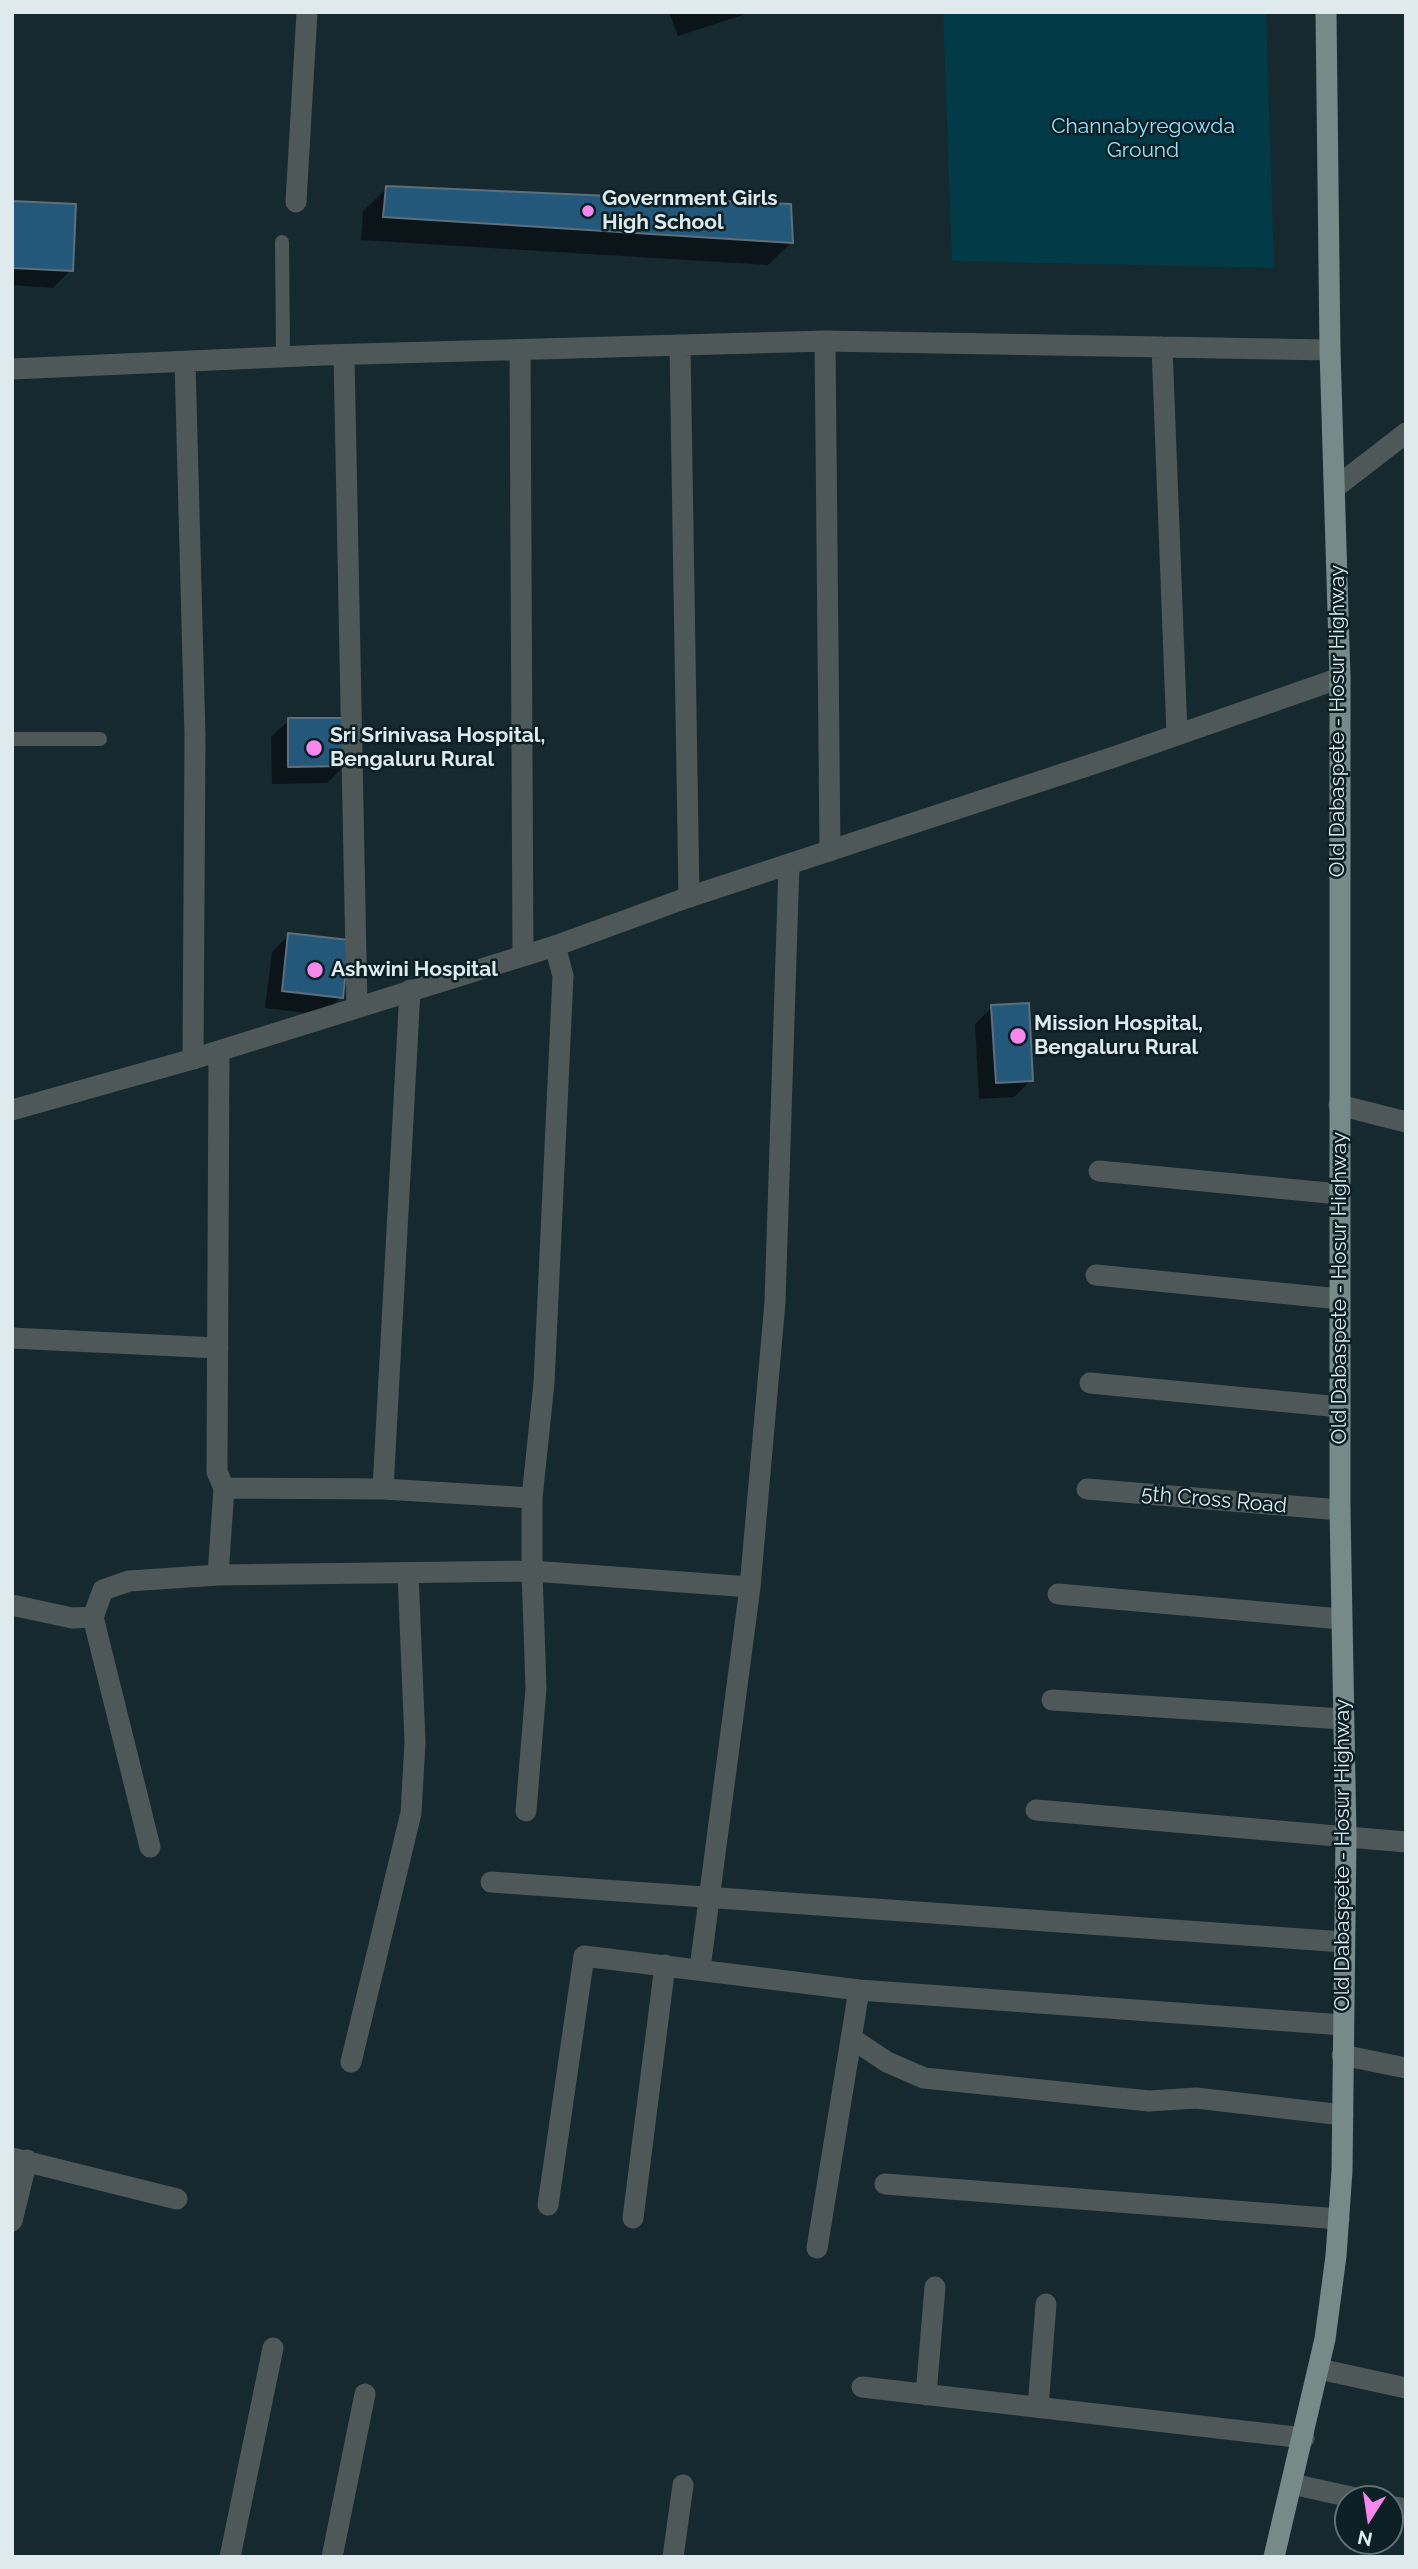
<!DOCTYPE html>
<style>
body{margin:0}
#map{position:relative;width:1418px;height:2569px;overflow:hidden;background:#15292f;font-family:Raleway,sans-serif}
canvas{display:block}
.frame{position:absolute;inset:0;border:14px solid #deeaee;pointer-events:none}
.north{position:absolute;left:1334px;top:2485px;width:70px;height:70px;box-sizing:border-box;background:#0c1f25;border:2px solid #607075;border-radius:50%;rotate:192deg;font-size:19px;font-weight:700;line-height:28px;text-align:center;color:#deeaee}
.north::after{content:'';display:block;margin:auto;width:24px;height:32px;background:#f688ed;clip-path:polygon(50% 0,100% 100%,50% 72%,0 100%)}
</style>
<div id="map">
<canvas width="1418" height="2569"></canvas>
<div class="frame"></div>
<div class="north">N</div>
</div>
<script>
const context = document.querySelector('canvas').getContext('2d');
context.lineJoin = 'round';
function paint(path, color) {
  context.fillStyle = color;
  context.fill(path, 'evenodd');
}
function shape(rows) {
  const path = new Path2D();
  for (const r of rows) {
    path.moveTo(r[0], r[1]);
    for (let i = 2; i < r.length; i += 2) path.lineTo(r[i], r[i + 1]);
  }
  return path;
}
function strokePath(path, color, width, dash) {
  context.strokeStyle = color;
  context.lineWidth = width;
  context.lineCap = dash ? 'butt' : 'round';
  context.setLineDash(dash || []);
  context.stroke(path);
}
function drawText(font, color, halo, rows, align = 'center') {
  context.font = font + ' Raleway,sans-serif';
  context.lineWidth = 5;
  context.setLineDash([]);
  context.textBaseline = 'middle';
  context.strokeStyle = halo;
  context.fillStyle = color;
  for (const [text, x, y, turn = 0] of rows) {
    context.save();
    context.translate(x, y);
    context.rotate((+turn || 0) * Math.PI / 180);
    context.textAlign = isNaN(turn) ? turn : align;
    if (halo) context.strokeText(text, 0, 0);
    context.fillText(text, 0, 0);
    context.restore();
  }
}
paint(shape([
 [943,12,1266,12,1274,268,952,261]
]), '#033a47');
paint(shape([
 [669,12,752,12,678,36],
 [387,188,792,242,768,265,361,240,363,211],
 [12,202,71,270,53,288,12,285],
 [289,720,344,766,327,783,272,784,271,737],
 [289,935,341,997,323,1015,265,1008,272,952],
 [992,1007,1031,1080,1014,1097,979,1099,975,1024]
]), '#0007');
const building = shape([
 [386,186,791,204,793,243,383,217,386,186],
 [12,201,76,204,73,271,12,268,12,201],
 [288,718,345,718,346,766,288,767,288,718],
 [288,933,349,940,343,998,282,991,288,933],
 [1029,1003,1033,1081,996,1083,991,1005,1029,1003]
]);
paint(building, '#24587b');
strokePath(building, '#5e6e7b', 2);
strokePath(shape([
 [282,242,283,357],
 [12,739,100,739]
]), '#4e5858', 14);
strokePath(shape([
 [296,202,307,12],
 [825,341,830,851],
 [680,345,689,897],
 [1162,347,1177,734],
 [520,350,523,955],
 [344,355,357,1007],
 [185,362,195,736,193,1059],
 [12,369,324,355,825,341,1330,350],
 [1336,487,1406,433],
 [1339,1105,1406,1122],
 [1099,1171,1339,1194],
 [1096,1275,1340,1299],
 [12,1338,218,1348],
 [1090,1383,1340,1407],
 [224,1488,383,1489,532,1498],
 [383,1489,410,990],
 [1087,1489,1340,1510],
 [218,1575,224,1488,217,1472,219,1051],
 [1058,1594,1341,1619],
 [12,1605,72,1618,93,1617],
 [1052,1700,1342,1719],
 [1036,1810,1406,1842],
 [526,1811,536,1688,532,1571,750,1587],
 [150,1847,93,1617,103,1590,129,1581,218,1575,532,1571,532,1498,544,1383,563,976,555,946],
 [491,1882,1344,1942],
 [700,1968,750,1587,775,1302,789,864],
 [851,2038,887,2062,924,2078,1149,2101,1196,2098,1343,2115],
 [1342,2055,1406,2068],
 [351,2062,411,1813,415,1742,408,1573],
 [12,2158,177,2199],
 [885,2184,1339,2219],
 [548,2205,584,1956,859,1990,1343,2025],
 [633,2218,665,1965],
 [12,2221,27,2160],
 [817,2248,859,1990],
 [1319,2369,1406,2388],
 [862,2387,1304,2438],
 [926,2395,935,2287],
 [1038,2407,1046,2304],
 [1292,2484,1360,2499],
 [1390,2506,1406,2509],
 [230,2557,273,2348],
 [332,2557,365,2394],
 [673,2557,683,2485]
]), '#4e5858', 21);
strokePath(shape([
 [12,1110,193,1059,555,946,689,897,1114,757,1340,678]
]), '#4e5858', 21);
strokePath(shape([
 [1274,2557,1325,2339,1336,2256,1342,2171,1346,1836,1340,1510,1340,678,1330,350,1326,12]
]), '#768a8a', 21);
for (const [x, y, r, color] of [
 [588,211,7,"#f688ed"],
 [314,748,9,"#f688ed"],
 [315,970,9,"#f688ed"],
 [1018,1036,9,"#f688ed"]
]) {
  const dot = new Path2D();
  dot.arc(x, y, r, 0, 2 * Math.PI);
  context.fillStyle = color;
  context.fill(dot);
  strokePath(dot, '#0c1f25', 2.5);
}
drawText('21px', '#91e4fd', '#0c1f25', [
 ["Channabyregowda",1143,127],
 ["Ground",1143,151]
]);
drawText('bold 21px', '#deeaee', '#0c1f25', [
 ["Government Girls",602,199],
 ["High School",602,223],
 ["Sri Srinivasa Hospital,",330,736],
 ["Bengaluru Rural",330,760],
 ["Ashwini Hospital",331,970],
 ["Mission Hospital,",1034,1024],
 ["Bengaluru Rural",1034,1048]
], 'left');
drawText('21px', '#deeaee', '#0c1f25', [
 ["Old Dabaspete - Hosur Highway",1338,721,-90],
 ["Old Dabaspete - Hosur Highway",1340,1288,-90],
 ["5th Cross Road",1214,1500,5],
 ["Old Dabaspete - Hosur Highway",1343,1855,-90]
]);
</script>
